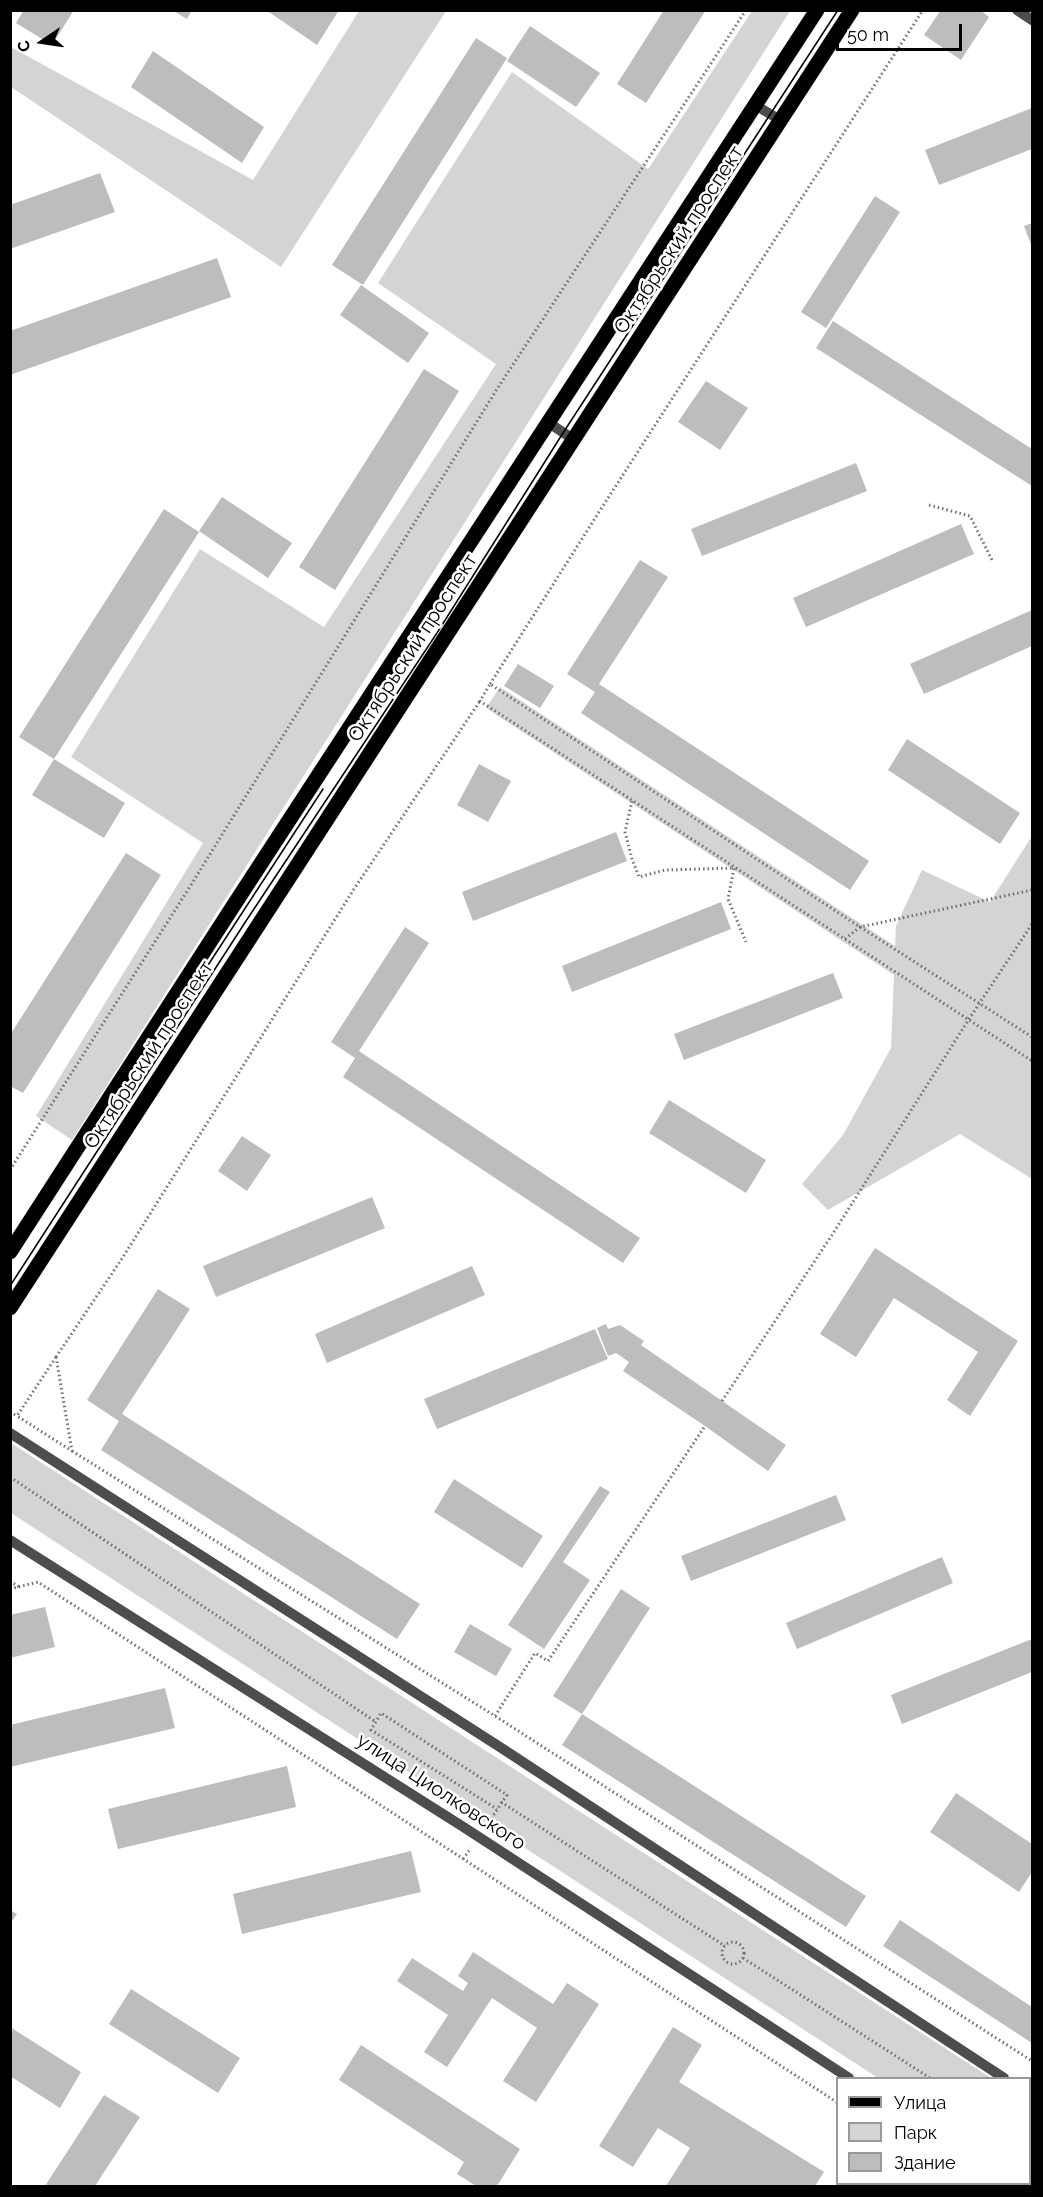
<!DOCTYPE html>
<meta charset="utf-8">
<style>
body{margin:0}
#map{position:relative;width:1043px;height:2197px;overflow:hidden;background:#fff;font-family:Raleway,sans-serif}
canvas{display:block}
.frame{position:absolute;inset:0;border:12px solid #000;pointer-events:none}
.legend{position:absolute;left:836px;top:2077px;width:195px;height:108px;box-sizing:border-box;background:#fff;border:2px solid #999;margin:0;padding:8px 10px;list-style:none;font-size:18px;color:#000}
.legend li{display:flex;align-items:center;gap:12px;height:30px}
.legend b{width:30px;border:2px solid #999}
.north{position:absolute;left:12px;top:12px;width:60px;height:60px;-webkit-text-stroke:4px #fff;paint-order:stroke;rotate:257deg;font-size:16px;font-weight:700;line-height:24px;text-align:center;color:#000}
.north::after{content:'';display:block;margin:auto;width:21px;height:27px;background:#000;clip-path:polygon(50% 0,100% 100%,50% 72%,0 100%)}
.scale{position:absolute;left:836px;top:24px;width:126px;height:27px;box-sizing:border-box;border:3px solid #000;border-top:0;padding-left:8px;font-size:18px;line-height:21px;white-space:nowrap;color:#000;-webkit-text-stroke:4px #fff;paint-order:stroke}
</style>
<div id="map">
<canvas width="1043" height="2197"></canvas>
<div class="frame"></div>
<ul class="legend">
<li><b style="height:8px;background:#000"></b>Улица</li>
<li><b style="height:16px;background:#d4d4d4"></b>Парк</li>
<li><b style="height:16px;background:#bdbdbd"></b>Здание</li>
</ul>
<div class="north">С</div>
<div class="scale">50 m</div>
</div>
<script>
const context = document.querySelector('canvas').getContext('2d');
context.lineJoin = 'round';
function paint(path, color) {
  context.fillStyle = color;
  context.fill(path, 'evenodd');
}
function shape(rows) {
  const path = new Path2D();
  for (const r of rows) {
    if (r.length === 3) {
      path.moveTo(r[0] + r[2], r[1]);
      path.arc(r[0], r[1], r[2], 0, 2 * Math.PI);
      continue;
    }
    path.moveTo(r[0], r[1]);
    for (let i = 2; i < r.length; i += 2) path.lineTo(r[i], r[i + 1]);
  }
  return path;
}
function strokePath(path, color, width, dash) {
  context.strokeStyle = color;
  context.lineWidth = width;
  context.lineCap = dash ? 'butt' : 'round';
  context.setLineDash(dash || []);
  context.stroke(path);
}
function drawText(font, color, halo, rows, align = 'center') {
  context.font = font + ' Raleway,sans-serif';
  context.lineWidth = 5;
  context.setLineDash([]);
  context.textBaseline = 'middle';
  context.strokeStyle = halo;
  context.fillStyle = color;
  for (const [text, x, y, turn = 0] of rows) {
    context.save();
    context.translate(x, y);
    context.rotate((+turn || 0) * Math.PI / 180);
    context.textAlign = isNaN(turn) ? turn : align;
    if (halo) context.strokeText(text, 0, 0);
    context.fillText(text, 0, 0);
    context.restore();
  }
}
paint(shape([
 [359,11,446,11,281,267,11,87,11,47,253,180],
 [752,11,790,11,72,1140,36,1116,203,843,71,757,200,549,324,627,496,364,378,283,512,72,648,169],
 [500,687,895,946,896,926,922,870,990,902,1032,836,1032,1179,960,1134,828,1210,802,1184,843,1135,891,1048,894,975,486,708],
 [10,1443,11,1443,991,2078,878,2078,11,1513],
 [1030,2104,1032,2105,1032,2179,1030,2177]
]), '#d4d4d4');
paint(shape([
 [24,10,74,10,52,45,16,23],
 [172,10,192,10,187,19],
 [266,10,339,10,317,45],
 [664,10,706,10,646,103,617,84],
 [941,10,980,10,989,17,961,60,924,35],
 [530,26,600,73,576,107,507,61],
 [476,38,507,58,363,285,332,265],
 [153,51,264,127,242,163,131,87],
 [1032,108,1032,149,939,185,925,150],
 [100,173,115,212,10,249,10,205],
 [875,196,900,212,826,328,801,312],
 [1032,223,1032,247,1024,226],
 [217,258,231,297,10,375,10,331],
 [361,285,429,333,408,363,340,315],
 [833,321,1032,449,1032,486,816,348],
 [424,369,459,391,335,590,299,567],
 [706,381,748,408,720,450,678,422],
 [856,463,867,491,702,556,691,529],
 [222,497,292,543,268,578,199,531],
 [164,509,199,532,54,759,19,737],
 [961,524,974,554,806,627,793,598],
 [640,560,668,577,599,684,869,861,850,890,581,713,595,692,567,674],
 [1032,610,1032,646,924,694,910,664],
 [518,664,554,686,540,708,504,686],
 [907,739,1020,813,1000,844,888,770],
 [54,759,125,803,104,838,32,795],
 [479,764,511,781,488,822,457,805],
 [616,832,627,861,473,921,462,892],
 [126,853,161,875,23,1093,10,1086,10,1035],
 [721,902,731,929,572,992,562,966],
 [405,927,429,943,359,1051,640,1238,623,1263,343,1077,355,1058,331,1042],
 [833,973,843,998,684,1060,674,1034],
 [669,1100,766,1160,746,1193,649,1133],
 [242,1136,271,1155,247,1191,218,1171],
 [372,1197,385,1228,216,1297,203,1266],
 [875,1248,1018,1341,970,1416,947,1400,978,1352,894,1298,856,1357,820,1334],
 [472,1266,485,1295,327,1363,315,1334],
 [158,1289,190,1309,122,1414,420,1604,397,1639,101,1450,119,1421,87,1400],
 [606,1324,608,1329,620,1325,644,1341,641,1345,786,1445,768,1471,705,1426,623,1371,629,1362,616,1353,608,1356,597,1328],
 [595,1329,608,1359,437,1429,424,1399],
 [454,1479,543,1536,522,1568,434,1512],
 [600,1486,610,1492,563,1562,590,1580,544,1649,508,1625],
 [836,1495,846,1520,691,1581,681,1556],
 [942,1557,953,1583,797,1649,786,1623],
 [621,1589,650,1608,582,1714,866,1896,846,1927,562,1745,582,1714,553,1696],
 [45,1607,55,1647,10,1658,10,1615],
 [470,1624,512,1649,496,1676,454,1652],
 [1032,1639,1032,1672,902,1724,891,1695],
 [165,1688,175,1728,10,1767,10,1725],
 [287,1766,296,1807,118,1849,108,1809],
 [956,1793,1032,1844,1032,1872,1019,1892,930,1832],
 [411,1851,421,1892,242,1934,233,1894],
 [10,1910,17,1914,10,1924],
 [900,1920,1032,2007,1032,2043,883,1946],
 [473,1952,553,2004,567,1983,599,2004,536,2102,503,2081,537,2028,492,1998,447,2067,424,2052,448,2015,397,1981,412,1958,463,1991,468,1983,458,1976],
 [131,1989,240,2058,218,2093,109,2024],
 [10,2027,81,2072,60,2108,10,2076],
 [673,2027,702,2045,679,2082,824,2172,815,2186,666,2186,690,2148,658,2128,633,2167,599,2146],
 [361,2045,520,2149,497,2186,476,2186,457,2174,464,2162,339,2080],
 [104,2095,140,2117,95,2186,45,2186],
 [903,2184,925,2184,930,2186,901,2186]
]), '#bdbdbd');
const major = shape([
 [10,1252,230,911,817,10],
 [10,1308,852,10]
]);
strokePath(major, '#dbdbdb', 16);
strokePath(shape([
 [929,505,970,516,993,562],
 [490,684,599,512,923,10],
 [632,801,625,832,632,859,639,877,665,870,734,868,728,899,746,942],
 [845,939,860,927,1032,890],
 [1032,1037,860,927,490,684,480,701,1032,1061],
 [10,1170,191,885,497,389,746,10],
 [56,1357,123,1257,354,889,480,701],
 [56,1357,72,1451,17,1416,56,1357],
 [722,1401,832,1235,969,1019,1032,924],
 [10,1412,17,1416],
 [72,1451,495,1716,1032,2061],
 [10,1477,376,1722],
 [10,1581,19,1587],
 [10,1589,38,1582,838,2103],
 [495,1716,535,1653,548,1661,705,1426],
 [501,1802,725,1946],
 [486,1826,507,1795,381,1713,371,1730,497,1809],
 [463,1859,471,1848],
 [733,1953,11],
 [743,1958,930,2078],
 [1030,2143,1032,2145],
 [960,2184,965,2186]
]), '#6f6f6f', 3, [1.5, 3]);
strokePath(shape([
 [1017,10,1032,20],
 [755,105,782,121],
 [549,423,573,439],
 [10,1433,503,1749,1004,2078],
 [10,1540,465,1828,849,2078],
 [1030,2095,1032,2097],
 [1010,2184,1015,2186]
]), '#4d4d4d', 10);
strokePath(major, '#000', 15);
strokePath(shape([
 [180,1008,323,789],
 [10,1286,246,921,437,633,563,433,838,10]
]), '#000', 1.5);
drawText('20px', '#000', '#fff', [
 ["Октябрьский проспект",679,240,-57],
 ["Октябрьский проспект",413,648,-57],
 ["Октябрьский проспект",149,1055,-57],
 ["улица Циолковского",441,1792,33]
]);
</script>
